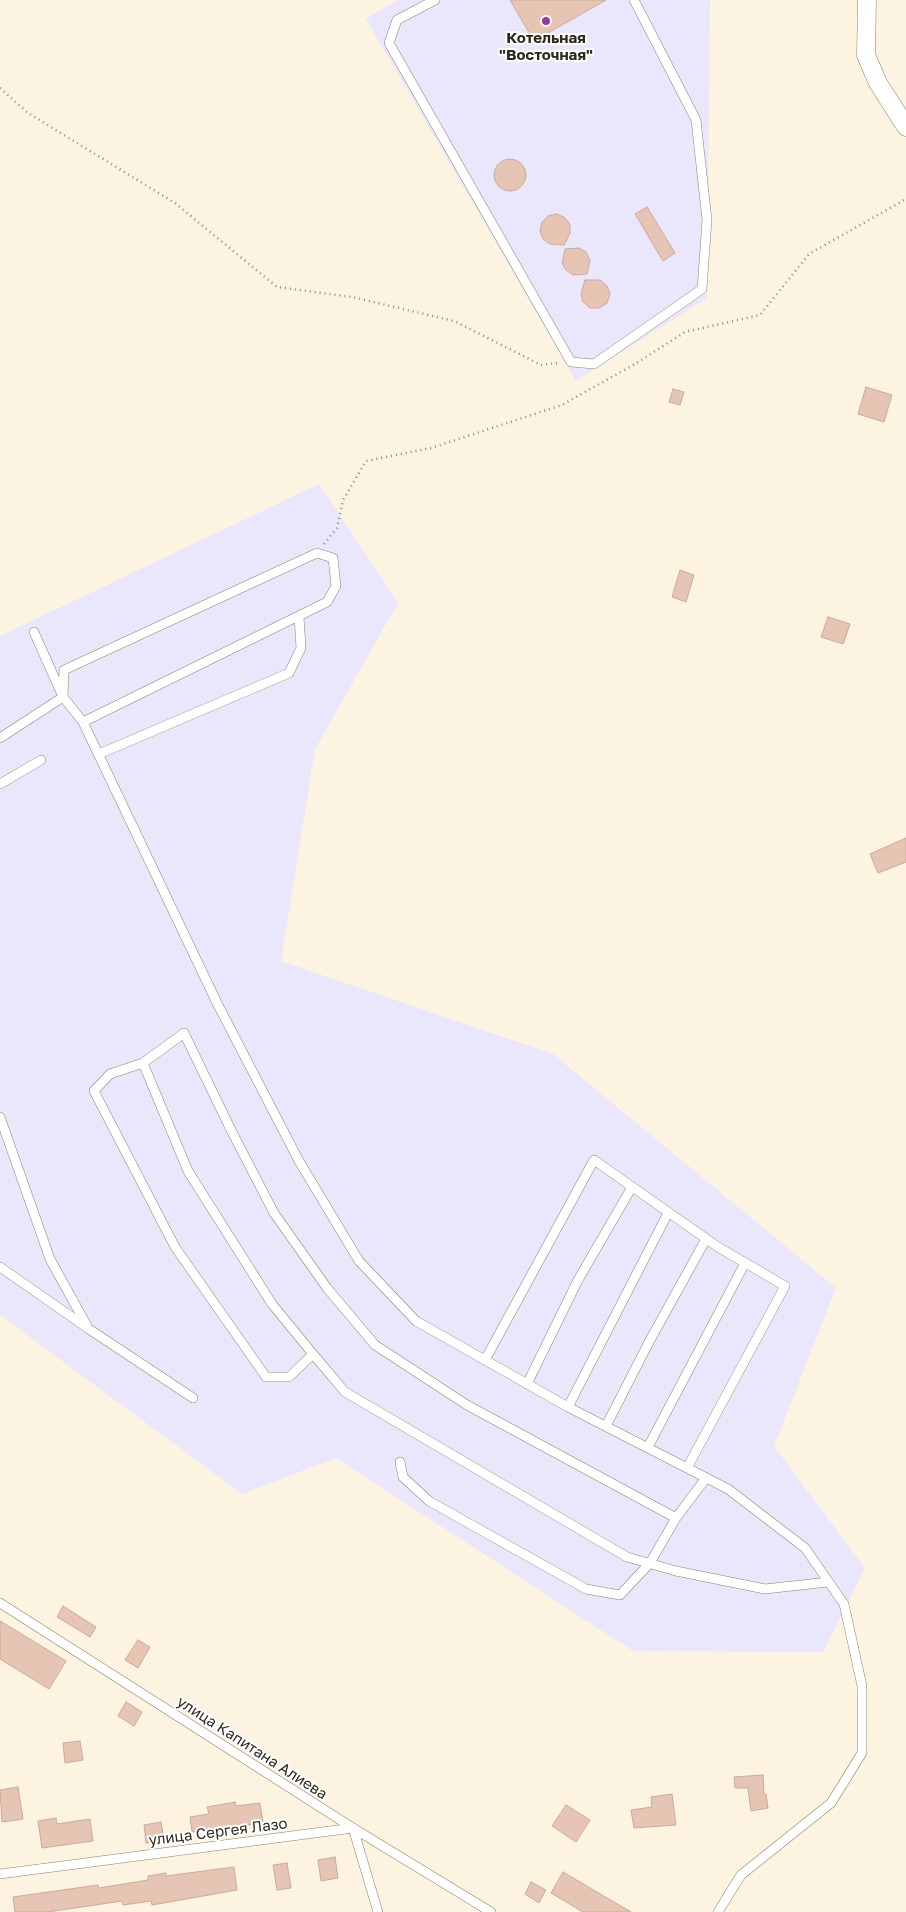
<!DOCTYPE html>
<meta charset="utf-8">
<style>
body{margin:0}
canvas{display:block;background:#fcf3e0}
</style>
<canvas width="906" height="1912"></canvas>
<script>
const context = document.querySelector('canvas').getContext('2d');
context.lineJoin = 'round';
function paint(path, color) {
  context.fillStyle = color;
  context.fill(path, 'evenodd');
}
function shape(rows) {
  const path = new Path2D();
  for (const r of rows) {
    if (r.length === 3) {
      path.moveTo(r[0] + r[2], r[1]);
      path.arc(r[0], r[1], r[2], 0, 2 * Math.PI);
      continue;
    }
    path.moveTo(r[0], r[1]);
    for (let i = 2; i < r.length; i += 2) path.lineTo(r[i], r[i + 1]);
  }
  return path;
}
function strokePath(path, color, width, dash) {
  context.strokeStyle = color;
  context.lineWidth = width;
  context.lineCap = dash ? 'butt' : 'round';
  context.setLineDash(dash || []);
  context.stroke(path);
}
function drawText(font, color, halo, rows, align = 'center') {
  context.font = font + ' "Golos Text",sans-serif';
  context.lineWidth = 4;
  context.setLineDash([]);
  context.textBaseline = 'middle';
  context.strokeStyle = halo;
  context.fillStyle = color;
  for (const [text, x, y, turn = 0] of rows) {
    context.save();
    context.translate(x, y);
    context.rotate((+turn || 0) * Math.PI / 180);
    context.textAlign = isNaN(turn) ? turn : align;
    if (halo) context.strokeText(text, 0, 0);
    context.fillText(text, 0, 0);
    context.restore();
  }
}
paint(shape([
 [398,0,710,0,707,298,576,381,366,19],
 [319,484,398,603,315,749,281,961,553,1054,836,1288,774,1446,865,1568,823,1652,633,1651,336,1458,242,1494,0,1315,0,636]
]), '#eae7fd');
const building = shape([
 [510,0,606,0,534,41,510,0],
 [510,175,16],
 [647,207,675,253,663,261,635,214,647,207],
 [556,214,564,217,570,224,570,233,564,245,550,244,543,239,540,231,542,222,548,216,556,214],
 [579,248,586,252,590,260,587,274,573,275,566,270,562,263,565,249,579,248],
 [585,280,600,280,607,286,610,294,607,303,599,308,590,308,583,302,581,294,585,280],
 [866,387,892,395,884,422,858,414,866,387],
 [673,389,684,392,680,405,669,402,673,389],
 [680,570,694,575,686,602,672,597,680,570],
 [828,617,850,624,843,644,821,637,828,617],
 [906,838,906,862,878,873,870,854,906,838],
 [63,1606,96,1627,90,1637,57,1617,63,1606],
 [0,1621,66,1661,49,1689,0,1659,0,1621],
 [138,1640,150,1647,138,1668,125,1660,138,1640],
 [126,1702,142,1712,134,1726,118,1716,126,1702],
 [80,1741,83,1760,65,1763,63,1743,80,1741],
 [763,1775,764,1794,766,1794,768,1808,751,1811,748,1788,735,1788,734,1777,763,1775],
 [18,1787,23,1819,2,1822,0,1790,18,1787],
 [672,1794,676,1825,634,1828,631,1810,652,1807,651,1797,672,1794],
 [235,1802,236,1806,260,1803,263,1823,192,1832,190,1817,209,1814,207,1807,235,1802],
 [566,1805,590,1820,576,1842,552,1826,566,1805],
 [56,1818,57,1824,90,1819,93,1841,42,1848,38,1821,56,1818],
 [161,1822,164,1840,146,1843,144,1825,161,1822],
 [335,1857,338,1878,321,1881,318,1860,335,1857],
 [287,1863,291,1888,277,1890,273,1865,287,1863],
 [234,1867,237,1890,152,1905,151,1901,123,1905,122,1901,48,1912,15,1912,13,1897,98,1885,99,1888,148,1880,148,1876,166,1873,166,1876,234,1867],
 [563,1872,631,1912,583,1912,551,1893,563,1872],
 [531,1882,546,1890,539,1903,525,1894,531,1882]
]);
paint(building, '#e6c5b4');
strokePath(building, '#caaa99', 1);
const lane = shape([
 [435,0,397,20,389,43,571,362,594,364,702,289,707,220,696,120,634,0],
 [34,632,63,697,83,722,217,1003,299,1161,359,1261,416,1321,568,1407,728,1489,805,1548,844,1604,862,1686,862,1753,831,1803,741,1875,718,1912],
 [0,738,63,697,64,670,317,553,333,558,336,586,327,602,83,722],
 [99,754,289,673,301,648,299,616],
 [0,784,41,760],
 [143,1063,184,1033,232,1132,274,1213,327,1288,375,1345,467,1405,676,1518],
 [0,1117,50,1259,87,1326],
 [0,1267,89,1329,193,1398],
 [313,1354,289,1377,266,1377,175,1247,94,1091,110,1074,143,1063,188,1171,272,1304,313,1354,345,1392,627,1557,676,1571,765,1589,828,1582],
 [485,1360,594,1160,718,1247,785,1286,687,1468],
 [527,1384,578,1280,632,1187],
 [568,1407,668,1213],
 [606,1426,649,1342,706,1239],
 [648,1447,745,1263],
 [400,1462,403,1477,429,1501,586,1589,620,1595,650,1563,676,1518,706,1478],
 [0,1603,353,1828,491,1912],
 [0,1874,353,1828,378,1912]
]);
const street = shape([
 [867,0,866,55,878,83,906,127]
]);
strokePath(lane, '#908265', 10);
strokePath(street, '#908265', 19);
strokePath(shape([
 [0,88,28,113,175,203,277,287,352,297,454,321,541,365,557,363],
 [324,544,337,528,343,500,366,461,431,448,562,405,635,364,685,332,760,315,809,254,906,199]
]), '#908979', 2.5, [1, 4]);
strokePath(lane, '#fff', 9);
strokePath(street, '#fff', 18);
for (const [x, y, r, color] of [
 [546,21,5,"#9438a2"]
]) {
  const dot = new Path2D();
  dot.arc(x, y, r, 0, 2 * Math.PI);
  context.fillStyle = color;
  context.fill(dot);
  strokePath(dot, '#fff', 2);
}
drawText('bold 15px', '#2f291d', '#fff', [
 ["Котельная",546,38],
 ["\"Восточная\"",546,55]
]);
drawText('15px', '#2f291d', '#fff', [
 ["улица Капитана Алиева",252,1748,33],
 ["улица Сергея Лазо",218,1832,-7]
]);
</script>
